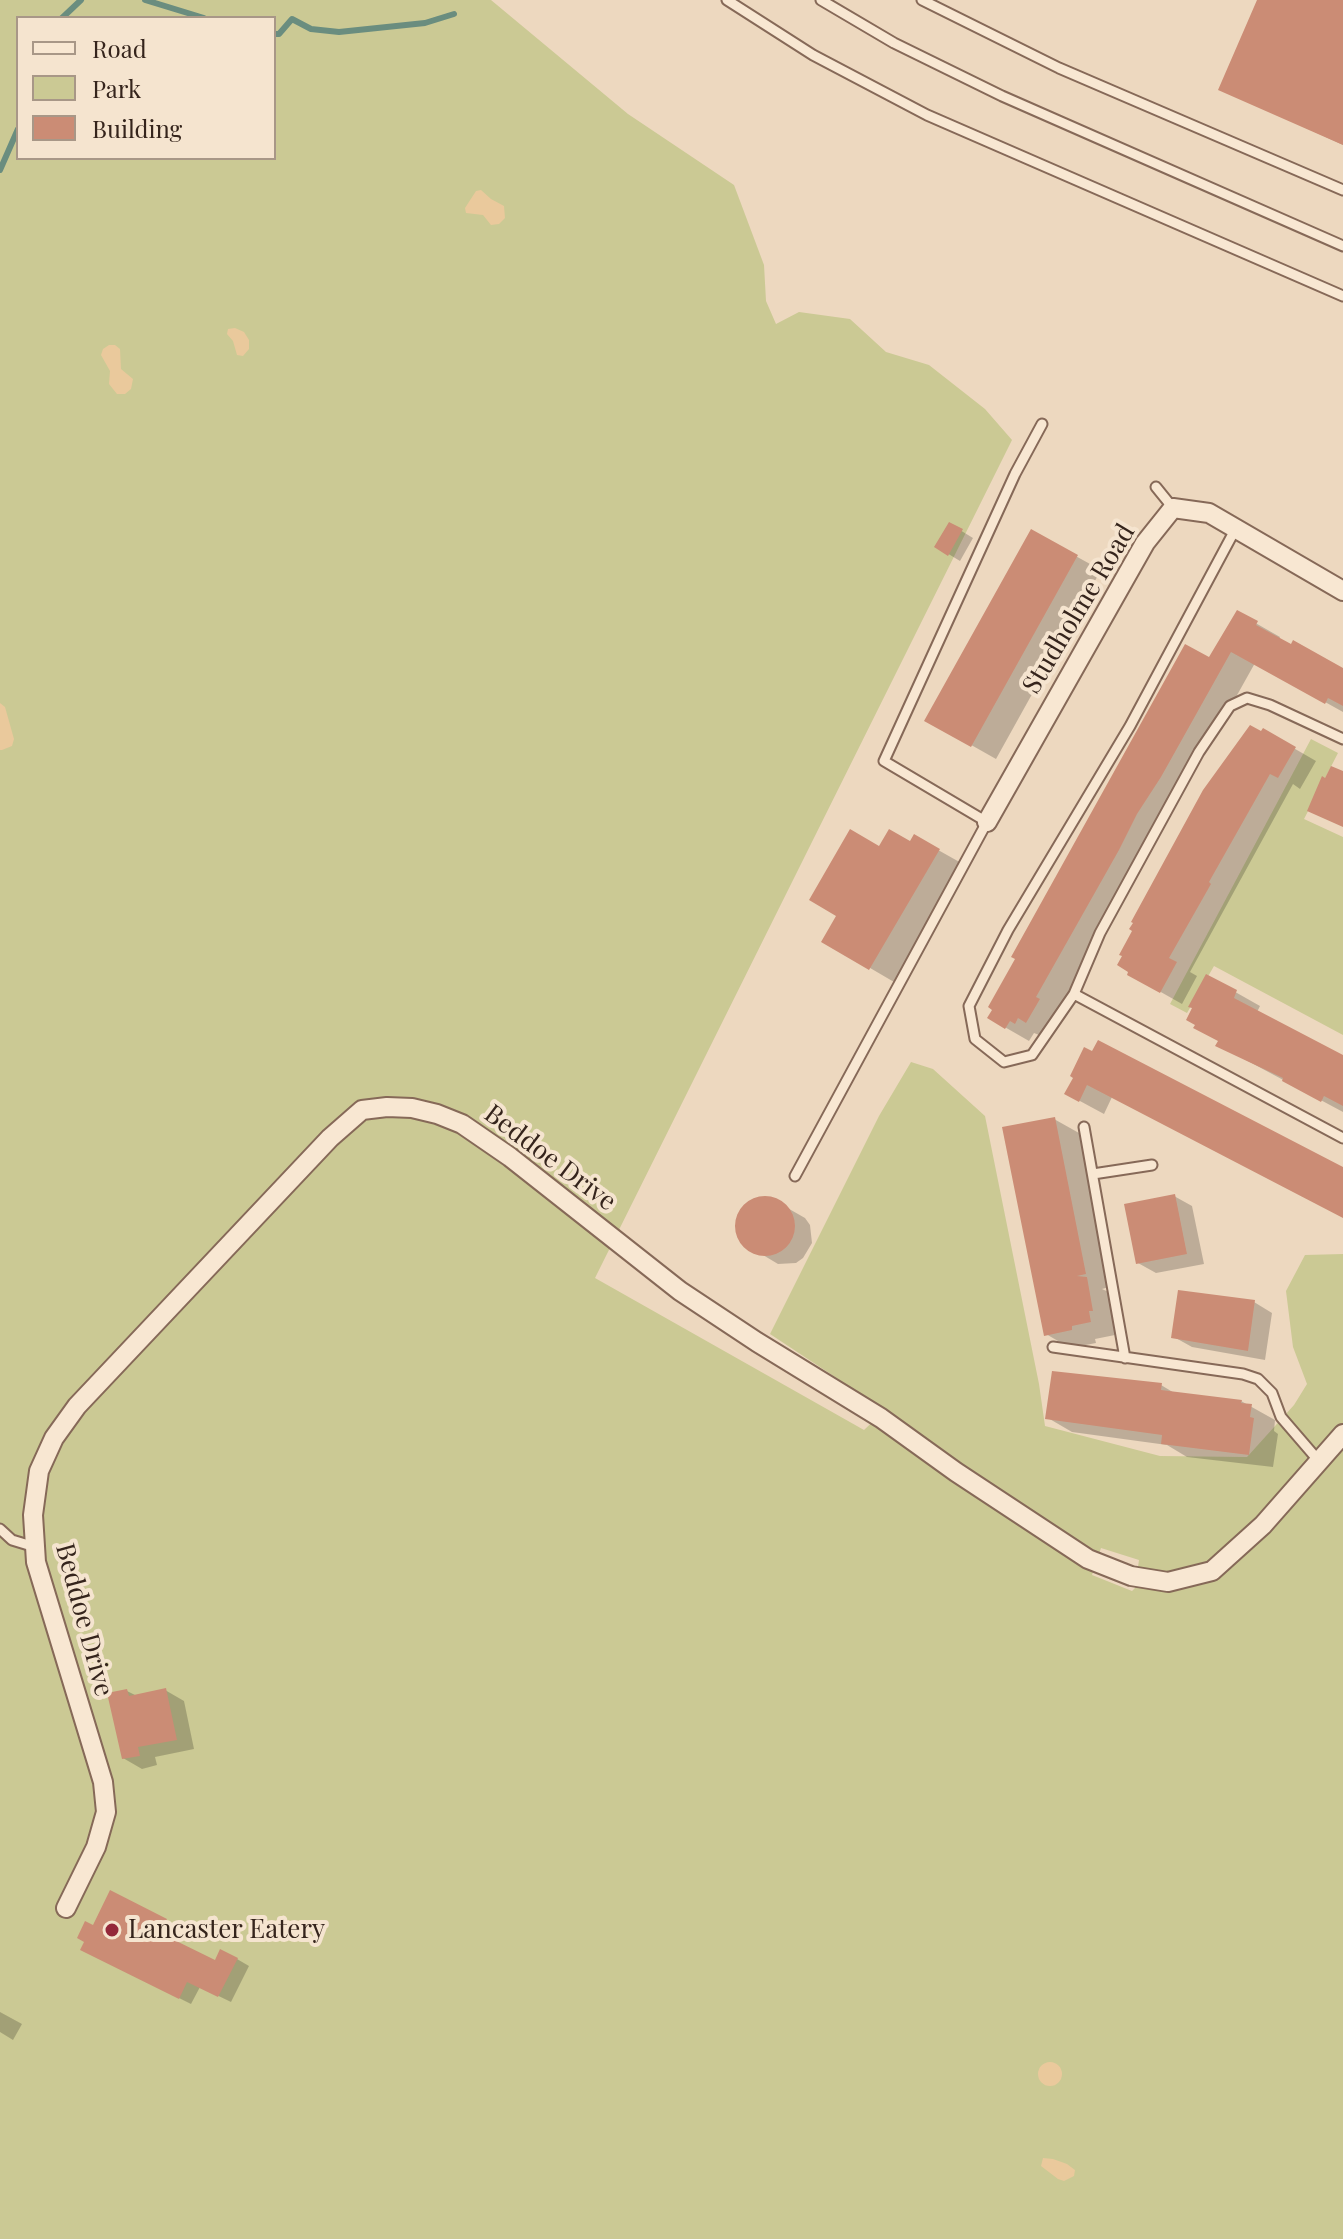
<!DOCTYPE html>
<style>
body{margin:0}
#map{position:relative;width:1343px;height:2239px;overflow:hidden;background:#edd8bf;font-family:"Playfair Display",serif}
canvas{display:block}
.legend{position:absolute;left:16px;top:16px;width:260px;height:144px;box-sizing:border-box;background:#f5e4cf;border:2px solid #a89787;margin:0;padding:10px 14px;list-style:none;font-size:24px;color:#35241c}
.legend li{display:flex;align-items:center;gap:16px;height:40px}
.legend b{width:40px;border:2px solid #a89787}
</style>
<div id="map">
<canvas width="1343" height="2239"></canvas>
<ul class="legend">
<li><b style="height:10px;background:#f8e7d2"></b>Road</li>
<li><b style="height:22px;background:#cbc994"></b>Park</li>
<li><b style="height:22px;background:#cb8c75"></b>Building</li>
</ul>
</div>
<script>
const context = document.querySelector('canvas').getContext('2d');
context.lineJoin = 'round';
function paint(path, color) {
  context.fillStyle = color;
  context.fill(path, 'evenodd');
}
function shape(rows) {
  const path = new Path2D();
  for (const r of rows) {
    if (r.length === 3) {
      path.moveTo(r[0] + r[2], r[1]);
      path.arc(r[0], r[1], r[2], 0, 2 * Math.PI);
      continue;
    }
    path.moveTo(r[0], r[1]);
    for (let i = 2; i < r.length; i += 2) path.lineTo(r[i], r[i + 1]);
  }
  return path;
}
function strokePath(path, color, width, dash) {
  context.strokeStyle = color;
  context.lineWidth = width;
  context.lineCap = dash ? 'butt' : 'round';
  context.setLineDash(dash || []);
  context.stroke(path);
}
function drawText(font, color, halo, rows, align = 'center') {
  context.font = font + ' "Playfair Display",serif';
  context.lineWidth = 8;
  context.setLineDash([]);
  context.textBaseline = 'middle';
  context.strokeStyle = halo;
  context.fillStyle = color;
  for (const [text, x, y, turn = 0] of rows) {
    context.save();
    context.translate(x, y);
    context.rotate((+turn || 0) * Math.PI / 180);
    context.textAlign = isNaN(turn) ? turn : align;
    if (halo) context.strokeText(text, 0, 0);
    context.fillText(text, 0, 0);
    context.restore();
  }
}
paint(shape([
 [0,0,491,0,628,114,734,185,764,265,766,301,776,324,799,312,850,319,886,352,929,365,985,409,1012,440,595,1278,864,1430,885,1410,770,1334,879,1116,911,1062,933,1069,985,1116,1039,1384,1045,1426,1160,1456,1247,1457,1294,1405,1307,1384,1293,1347,1286,1291,1305,1255,1343,1254,1343,2239,0,2239],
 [18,18,274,18,274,158,18,158],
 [1101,1548,1139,1560,1135,1588,1132,1591,1092,1575],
 [1311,739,1338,753,1304,819,1343,837,1343,1035,1214,966,1187,1013,1170,1004]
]), '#cbc994');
paint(shape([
 [481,190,491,199,504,206,505,218,499,224,491,225,483,215,466,213,465,208,476,191],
 [235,328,244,332,249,340,249,349,243,356,237,355,233,341,227,334,228,329],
 [109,345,115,345,120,349,121,369,133,379,131,389,125,394,117,394,109,384,110,371,101,355,103,349],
 [0,703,5,707,14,739,12,746,2,750,0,750],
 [1050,2074,12],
 [1043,2158,1053,2159,1067,2164,1075,2170,1074,2176,1064,2181,1058,2179,1041,2166]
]), '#eac99c');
paint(shape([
 [1260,0,1343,0,1343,145,1221,89],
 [950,524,973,538,960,561,937,547],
 [1032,532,1101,570,996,759,927,720],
 [1238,613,1280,637,1279,639,1343,670,1343,712,1255,663,1184,790,1160,827,1143,864,1059,1012,1051,1035,1042,1030,1039,1035,1034,1033,1029,1041,989,1018],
 [1264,731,1316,761,1300,789,1293,784,1190,972,1197,976,1182,1004,1129,974],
 [915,837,963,864,894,982,824,941],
 [1207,976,1260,1006,1257,1012,1343,1057,1343,1112,1218,1045,1220,1041],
 [1076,1077,1343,1170,1343,1217,1112,1097,1104,1114,1091,1107,1067,1094],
 [1054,1119,1079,1133,1109,1287,1102,1289,1111,1293,1117,1324,1113,1324,1115,1335,1095,1339,1096,1343,1070,1348,1046,1334],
 [1174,1196,1192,1206,1204,1264,1156,1273,1138,1263],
 [770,1198,805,1218,810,1225,812,1243,803,1258,796,1263,778,1264,743,1243,739,1235,739,1216,751,1201],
 [1254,1302,1272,1313,1265,1360,1192,1347,1174,1337],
 [1161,1385,1176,1394,1241,1401,1275,1420,1274,1431,1278,1434,1273,1467,1187,1457,1167,1445,1072,1432,1048,1418],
 [165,1690,184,1701,194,1749,155,1757,157,1765,142,1769,123,1758,127,1691,137,1696],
 [111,1893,178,1927,171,1941,216,1963,237,1959,249,1966,231,2002,200,1987,191,2004,95,1956,94,1928],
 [0,2012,22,2024,13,2040,0,2032]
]), '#0003');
strokePath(shape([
 [145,0,204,18],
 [62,18,81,0],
 [274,34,279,34,292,19,311,29,339,32,425,23,454,14],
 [0,170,18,129]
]), '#6a8d7f', 6);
paint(shape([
 [1257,0,1343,0,1343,145,1218,90],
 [949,522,963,529,948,556,934,547],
 [1031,529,1078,555,971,747,924,721],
 [1237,610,1258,621,1256,625,1291,644,1293,640,1343,668,1343,706,1328,698,1325,704,1231,652,1161,777,1137,814,1119,850,1036,997,1040,999,1026,1023,1018,1018,1015,1024,1010,1021,1005,1029,987,1018,992,1010,988,1007,1015,959,1011,957,1185,644,1209,657],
 [1250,725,1261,731,1263,728,1296,747,1278,778,1270,774,1209,882,1211,884,1169,958,1177,962,1160,993,1127,975,1128,972,1117,965,1122,956,1119,955,1132,931,1129,929,1133,923,1131,922,1203,790],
 [1331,766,1343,771,1343,827,1307,811,1322,776,1325,778],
 [850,829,879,846,889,829,910,841,914,834,940,849,869,970,821,942,836,916,809,900],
 [1206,974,1237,990,1234,998,1343,1055,1343,1106,1324,1096,1321,1102,1282,1081,1283,1078,1215,1046,1218,1041,1193,1028,1195,1025,1186,1020,1192,1008,1188,1007],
 [1098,1040,1343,1167,1343,1218,1087,1085,1079,1102,1064,1094,1073,1078,1070,1076,1084,1047,1092,1051],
 [1055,1117,1086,1274,1077,1276,1087,1277,1093,1311,1089,1311,1091,1322,1072,1326,1072,1330,1044,1336,1002,1127],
 [1175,1194,1187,1254,1136,1264,1124,1204],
 [765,1226,30],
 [1178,1290,1255,1300,1248,1351,1171,1338],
 [1052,1371,1162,1383,1161,1390,1242,1400,1241,1403,1252,1404,1250,1417,1254,1418,1249,1455,1161,1444,1162,1435,1045,1419],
 [166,1688,177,1740,138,1747,140,1756,122,1759,107,1693,127,1689,129,1696],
 [110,1890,167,1919,160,1933,215,1960,220,1949,238,1958,218,1997,187,1982,179,1999,80,1950,84,1942,77,1938,85,1921,93,1925]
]), '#cb8c75');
const service = shape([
 [727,0,813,55,927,115,1343,296],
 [821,0,894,43,1002,96,1343,246],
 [922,0,1059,68,1343,190],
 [1156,487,1173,508],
 [1236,528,1130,726,1008,930,969,1006,975,1039,1004,1062,1032,1055,1074,994,1100,933,1199,752,1230,706,1247,698,1270,705,1343,739],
 [1074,994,1343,1138],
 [1084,1127,1125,1358],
 [1093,1174,1152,1165],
 [795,1176,987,822,884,761,1015,474,1042,424],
 [1053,1347,1243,1374,1258,1379,1272,1393,1281,1417,1318,1460],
 [0,1529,12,1540,35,1547]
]);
const minor = shape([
 [987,822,1145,543,1173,508,1209,513,1343,591],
 [66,1908,96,1847,106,1812,103,1782,36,1562,33,1515,39,1471,54,1438,77,1406,330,1138,362,1110,387,1107,412,1108,437,1114,462,1124,510,1157,680,1291,757,1342,881,1418,956,1472,1088,1559,1131,1576,1168,1582,1212,1571,1263,1525,1343,1434]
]);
strokePath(service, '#866958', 13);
strokePath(minor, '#866958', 22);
strokePath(service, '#f8e7d2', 9);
strokePath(minor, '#f8e7d2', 18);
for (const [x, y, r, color] of [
 [112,1930,8,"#94283a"]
]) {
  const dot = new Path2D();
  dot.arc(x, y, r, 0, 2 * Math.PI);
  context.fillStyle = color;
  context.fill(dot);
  strokePath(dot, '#f5e4cf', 3);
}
drawText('26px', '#35241c', '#f5e4cf', [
 ["Studholme Road",1079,609,-59],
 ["Beddoe Drive",550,1158,37],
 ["Beddoe Drive",84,1620,75]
]);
drawText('26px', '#35241c', '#f5e4cf', [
 ["Lancaster Eatery",128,1930]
], 'left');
</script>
